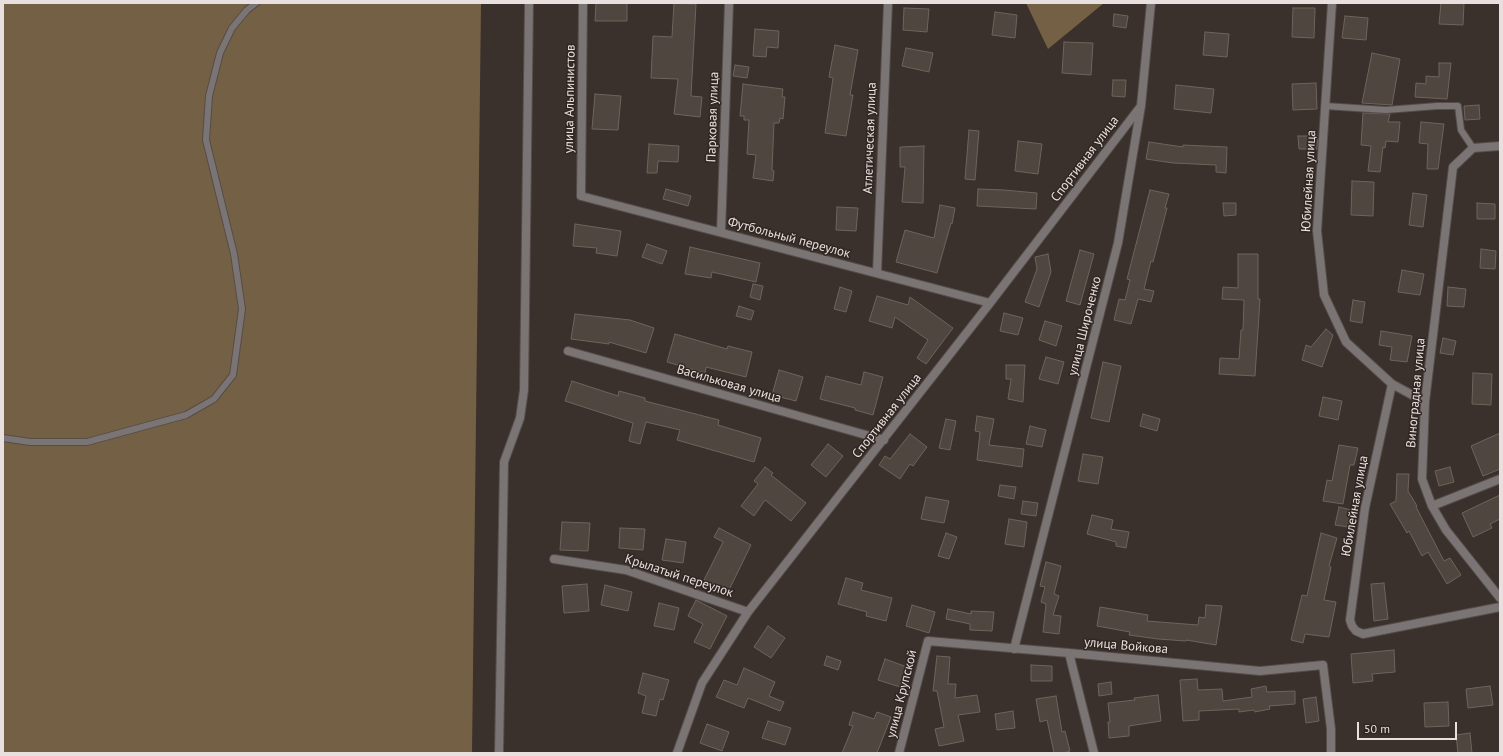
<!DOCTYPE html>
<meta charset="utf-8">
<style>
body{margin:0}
#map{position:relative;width:1503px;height:756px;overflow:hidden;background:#3a302c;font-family:"PT Sans",sans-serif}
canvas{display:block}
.frame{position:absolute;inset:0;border:4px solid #e8e0de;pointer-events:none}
.scale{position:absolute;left:1357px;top:722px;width:100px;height:18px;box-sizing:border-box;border:2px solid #e8e0de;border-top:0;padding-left:5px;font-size:12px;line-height:14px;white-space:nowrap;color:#e8e0de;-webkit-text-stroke:3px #302622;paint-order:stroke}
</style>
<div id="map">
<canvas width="1503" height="756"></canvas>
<div class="frame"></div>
<div class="scale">50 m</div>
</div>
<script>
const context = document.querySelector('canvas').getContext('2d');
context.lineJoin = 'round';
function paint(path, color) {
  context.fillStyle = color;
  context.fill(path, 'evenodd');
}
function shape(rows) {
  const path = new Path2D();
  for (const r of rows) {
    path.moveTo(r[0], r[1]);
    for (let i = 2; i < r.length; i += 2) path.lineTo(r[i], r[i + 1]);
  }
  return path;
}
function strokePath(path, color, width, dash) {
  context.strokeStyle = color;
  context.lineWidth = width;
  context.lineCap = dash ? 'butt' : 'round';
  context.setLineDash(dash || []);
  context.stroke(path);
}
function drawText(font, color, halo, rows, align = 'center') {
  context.font = font + ' "PT Sans",sans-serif';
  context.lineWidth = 3;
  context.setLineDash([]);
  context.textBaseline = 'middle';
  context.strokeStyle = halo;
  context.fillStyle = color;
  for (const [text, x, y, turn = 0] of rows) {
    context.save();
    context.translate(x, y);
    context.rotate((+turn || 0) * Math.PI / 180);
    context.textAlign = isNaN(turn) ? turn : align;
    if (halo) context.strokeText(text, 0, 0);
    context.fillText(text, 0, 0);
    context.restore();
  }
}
paint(shape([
 [3,3,481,3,472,753,3,753],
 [1026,3,1104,3,1048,49]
]), '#746145');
const building = shape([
 [596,3,627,3,627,21,595,21,596,3],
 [674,3,696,4,691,96,702,97,700,117,674,114,678,79,651,78,653,36,672,37,674,3],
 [1441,3,1464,3,1463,25,1439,24,1441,3],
 [904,8,929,9,927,32,903,30,904,8],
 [1293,8,1315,8,1314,38,1292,37,1293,8],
 [995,12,1017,15,1015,38,992,35,995,12],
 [1114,14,1128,16,1126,28,1113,26,1114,14],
 [1345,16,1368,18,1366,40,1342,38,1345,16],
 [755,29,779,31,778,48,767,47,766,57,753,56,755,29],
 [1205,32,1229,34,1227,57,1203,55,1205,32],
 [1064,42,1093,43,1091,75,1062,73,1064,42],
 [835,45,858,50,850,95,853,95,846,136,825,133,833,78,829,77,835,45],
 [906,48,933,53,929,72,902,66,906,48],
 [1372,53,1400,59,1392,105,1362,103,1372,53],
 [1439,63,1451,63,1447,99,1415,97,1416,83,1426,84,1426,76,1439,77,1439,63],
 [735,65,749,67,747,78,733,76,735,65],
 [1113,80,1126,80,1125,97,1112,96,1113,80],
 [1316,83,1317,109,1293,110,1292,84,1316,83],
 [743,84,783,89,782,97,785,97,783,119,780,118,779,123,774,123,772,170,774,171,773,181,753,178,756,155,747,154,749,120,744,120,744,116,740,116,743,84],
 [1176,85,1214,89,1211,113,1174,109,1176,85],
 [595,94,621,96,618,130,592,129,595,94],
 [1479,105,1480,119,1465,120,1464,106,1479,105],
 [1363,113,1390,114,1388,122,1400,122,1398,142,1386,141,1385,148,1383,147,1380,172,1368,171,1371,146,1361,145,1363,113],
 [1421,122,1444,124,1438,169,1427,169,1428,144,1419,143,1421,122],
 [969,130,979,131,975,180,965,179,969,130],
 [1298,136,1318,136,1317,149,1299,149,1298,136],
 [1018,141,1042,144,1038,174,1015,171,1018,141],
 [1149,142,1183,147,1183,145,1227,147,1226,173,1216,172,1216,165,1173,163,1146,159,1149,142],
 [649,144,679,146,678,162,658,161,657,173,647,173,649,144],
 [924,146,923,203,902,202,905,167,900,167,900,147,924,146],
 [1352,181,1374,182,1373,216,1351,215,1352,181],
 [666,189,691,196,688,206,663,199,666,189],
 [978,189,1004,190,1037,193,1036,209,977,206,978,189],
 [1150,190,1169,194,1165,208,1167,208,1153,262,1151,261,1144,289,1154,291,1151,302,1138,299,1131,324,1114,320,1119,299,1125,300,1130,280,1127,279,1150,190],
 [1413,193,1427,195,1423,227,1409,225,1413,193],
 [1223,203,1236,203,1236,215,1224,216,1223,203],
 [1477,203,1495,204,1495,219,1477,219,1477,203],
 [940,205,955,208,952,224,951,223,937,273,896,262,905,230,934,238,940,205],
 [837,207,858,208,856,231,836,230,837,207],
 [575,224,621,231,617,256,596,253,597,248,573,246,575,224],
 [647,244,667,251,662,264,642,257,647,244],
 [690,247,760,263,756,282,712,272,711,278,685,274,690,247],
 [1481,249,1496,251,1495,269,1480,268,1481,249],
 [1080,250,1094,254,1080,305,1066,301,1080,250],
 [1048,254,1051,272,1039,307,1025,302,1037,269,1035,257,1048,254],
 [1238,254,1258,254,1258,299,1260,299,1255,376,1219,374,1220,358,1239,359,1241,330,1243,330,1244,300,1222,299,1223,287,1238,288,1238,254],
 [1402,270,1424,274,1420,295,1398,292,1402,270],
 [753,284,763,286,760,300,750,297,753,284],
 [840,287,852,291,846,312,834,309,840,287],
 [1448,287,1466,289,1464,307,1447,306,1448,287],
 [877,296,908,305,910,297,953,328,926,364,917,358,928,340,895,317,892,328,869,321,877,296],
 [1353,300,1365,302,1362,323,1350,321,1353,300],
 [739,306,754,311,751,320,736,316,739,306],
 [1004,313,1023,318,1018,335,1000,331,1004,313],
 [575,314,630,320,654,328,646,353,609,342,609,344,571,339,575,314],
 [1045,321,1062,326,1056,346,1039,340,1045,321],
 [1326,329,1333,335,1322,367,1302,360,1306,345,1311,347,1326,329],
 [1381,331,1412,336,1407,362,1390,360,1392,347,1379,345,1381,331],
 [675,334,727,349,728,346,752,352,746,377,706,367,705,373,667,362,675,334],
 [1443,338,1456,341,1453,355,1440,353,1443,338],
 [1046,357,1064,362,1058,384,1039,379,1046,357],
 [1103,362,1121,366,1109,422,1091,418,1103,362],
 [1006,365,1025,365,1023,402,1008,399,1011,379,1006,379,1006,365],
 [779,370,803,377,796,401,772,395,779,370],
 [864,372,883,377,873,415,855,410,855,408,820,399,826,376,861,385,864,372],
 [1473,373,1492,374,1491,405,1472,404,1473,373],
 [572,381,618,396,619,391,645,398,645,401,719,420,718,425,761,438,754,462,677,440,680,430,646,422,640,444,629,441,633,423,565,401,572,381],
 [1323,397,1342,401,1338,420,1319,416,1323,397],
 [1143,414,1160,419,1157,431,1140,426,1143,414],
 [977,416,994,419,989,445,1024,449,1022,467,977,460,980,432,975,431,977,416],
 [946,419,956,421,950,450,939,448,946,419],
 [1030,426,1046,430,1042,447,1026,444,1030,426],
 [1500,433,1500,469,1483,476,1471,446,1500,433],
 [910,434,927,447,913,466,910,464,900,479,879,465,885,456,890,459,910,434],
 [828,444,843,456,826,477,811,465,828,444],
 [1339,445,1358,448,1354,465,1350,465,1343,504,1323,501,1327,480,1332,481,1339,445],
 [1083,454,1103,457,1098,484,1078,481,1083,454],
 [765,467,773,473,771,475,806,503,791,521,765,500,754,516,741,506,758,484,754,481,765,467],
 [1450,467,1454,482,1439,486,1435,471,1450,467],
 [1397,474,1409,474,1408,491,1417,506,1416,507,1444,561,1450,558,1461,575,1447,584,1428,552,1422,556,1409,531,1407,533,1390,504,1396,501,1397,474],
 [1000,485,1016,487,1014,499,998,496,1000,485],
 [1500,495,1500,519,1490,524,1492,528,1473,537,1462,513,1500,495],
 [926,497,949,501,944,523,921,519,926,497],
 [1023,501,1038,503,1036,516,1021,514,1023,501],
 [1339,507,1351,510,1348,527,1335,525,1339,507],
 [1092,515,1113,520,1111,529,1129,532,1126,548,1116,546,1116,542,1087,534,1092,515],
 [1009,519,1027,522,1024,547,1005,544,1009,519],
 [562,522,590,523,588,551,560,550,562,522],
 [620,528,645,529,643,550,619,548,620,528],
 [719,528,751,545,728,592,704,580,723,542,714,537,719,528],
 [946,533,957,537,949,559,938,556,946,533],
 [1321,533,1337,538,1329,566,1331,567,1324,600,1336,602,1329,637,1305,634,1303,643,1291,640,1302,595,1307,596,1321,533],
 [666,539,686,542,683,563,662,560,666,539],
 [1046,562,1061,566,1054,594,1059,596,1053,615,1061,616,1059,634,1043,632,1046,604,1041,602,1045,587,1040,586,1046,562],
 [846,578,863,583,861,590,892,598,886,621,866,616,867,612,838,604,846,578],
 [1384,583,1388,619,1374,621,1371,584,1384,583],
 [587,584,589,611,564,613,562,586,587,584],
 [605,585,632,592,628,611,601,605,605,585],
 [696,600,727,616,710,649,694,642,703,624,688,616,696,600],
 [659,603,679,608,674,630,654,626,659,603],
 [912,605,935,612,929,633,906,626,912,605],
 [1206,605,1222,606,1216,645,1186,640,1186,641,1158,639,1129,635,1130,632,1097,626,1100,607,1148,615,1147,621,1198,625,1199,617,1205,618,1206,605],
 [948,609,971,614,971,611,994,612,992,631,970,630,970,624,946,619,948,609],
 [768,626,785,638,771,658,754,647,768,626],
 [1394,650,1395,672,1372,674,1373,681,1353,683,1351,654,1394,650],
 [827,656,841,661,838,670,824,665,827,656],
 [937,656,950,657,948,684,956,684,955,698,977,695,980,712,958,715,964,741,939,746,935,729,944,727,937,691,933,691,937,656],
 [885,659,907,667,900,687,878,680,885,659],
 [1031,665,1052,666,1052,681,1031,681,1031,665],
 [744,668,775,682,769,696,784,702,780,711,748,698,744,708,716,697,724,680,737,685,744,668],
 [643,673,669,680,663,700,660,699,656,716,642,713,646,696,638,693,643,673],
 [1197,679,1198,690,1222,689,1223,701,1252,697,1251,689,1266,686,1267,692,1295,691,1295,704,1269,706,1270,709,1255,712,1254,710,1239,712,1239,709,1199,711,1199,720,1183,721,1180,680,1197,679],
 [1111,682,1112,694,1099,696,1098,684,1111,682],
 [1490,686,1493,705,1468,708,1466,689,1490,686],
 [1158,695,1161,721,1129,726,1129,736,1109,738,1108,722,1110,722,1108,703,1135,700,1134,698,1158,695],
 [1056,696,1062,732,1065,731,1070,751,1063,753,1054,753,1047,720,1040,722,1036,699,1056,696],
 [1316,697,1319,721,1306,723,1303,699,1316,697],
 [1448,702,1449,726,1425,727,1424,703,1448,702],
 [1013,711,1015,728,997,730,995,714,1013,711],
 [853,712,874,719,877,712,891,717,877,753,842,753,853,726,849,725,853,712],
 [768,721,791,728,785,745,762,738,768,721],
 [707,724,729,732,722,751,700,743,707,724],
 [1470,733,1472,753,1458,753,1456,735,1470,733]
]);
paint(building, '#4f463f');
strokePath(building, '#6e645d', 1);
const service = shape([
 [1325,106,1386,110,1437,106,1458,106,1461,130,1473,148],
 [3,438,30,442,87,442,186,415,214,399,233,375,242,309,234,254,206,140,209,96,220,53,232,28,247,10,256,3]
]);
const minor = shape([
 [583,3,581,196,990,303],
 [1332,3,1317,231,1324,295,1346,342,1392,384,1425,402],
 [1500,146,1473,148,1453,167,1425,402,1422,479,1432,506,1446,530,1500,598],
 [721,232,729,3],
 [877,273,888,3],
 [568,351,884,440],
 [1392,384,1365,508,1350,620,1352,626,1356,631,1363,634,1500,607],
 [1432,506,1500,479],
 [554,559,626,570,748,612],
 [1014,649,1118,243,1141,106,1151,3],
 [1069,653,1094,753],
 [499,753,504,462,520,418,524,390,529,3],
 [677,753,702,683,748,612,990,303,1141,106],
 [899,753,928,641,1069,653,1260,671,1323,665,1331,729,1331,753]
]);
strokePath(service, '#564c48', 8);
strokePath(minor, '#564c48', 10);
strokePath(service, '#7a7474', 6);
strokePath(minor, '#7a7474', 8);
drawText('13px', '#e8e0de', '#302622', [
 ["улица Альпинистов",570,99,-89],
 ["Парковая улица",713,117,-88],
 ["Атлетическая улица",870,138,-88],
 ["Спортивная улица",1085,159,-53],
 ["Юбилейная улица",1309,181,-87],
 ["Футбольный переулок",789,238,15],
 ["улица Широченко",1085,326,-76],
 ["Васильковая улица",729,384,16],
 ["Виноградная улица",1416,393,-85],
 ["Спортивная улица",887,416,-52],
 ["Юбилейная улица",1355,506,-80],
 ["Крылатый переулок",679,576,18],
 ["улица Войкова",1126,646,5],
 ["улица Крупской",902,694,-76]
]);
</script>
